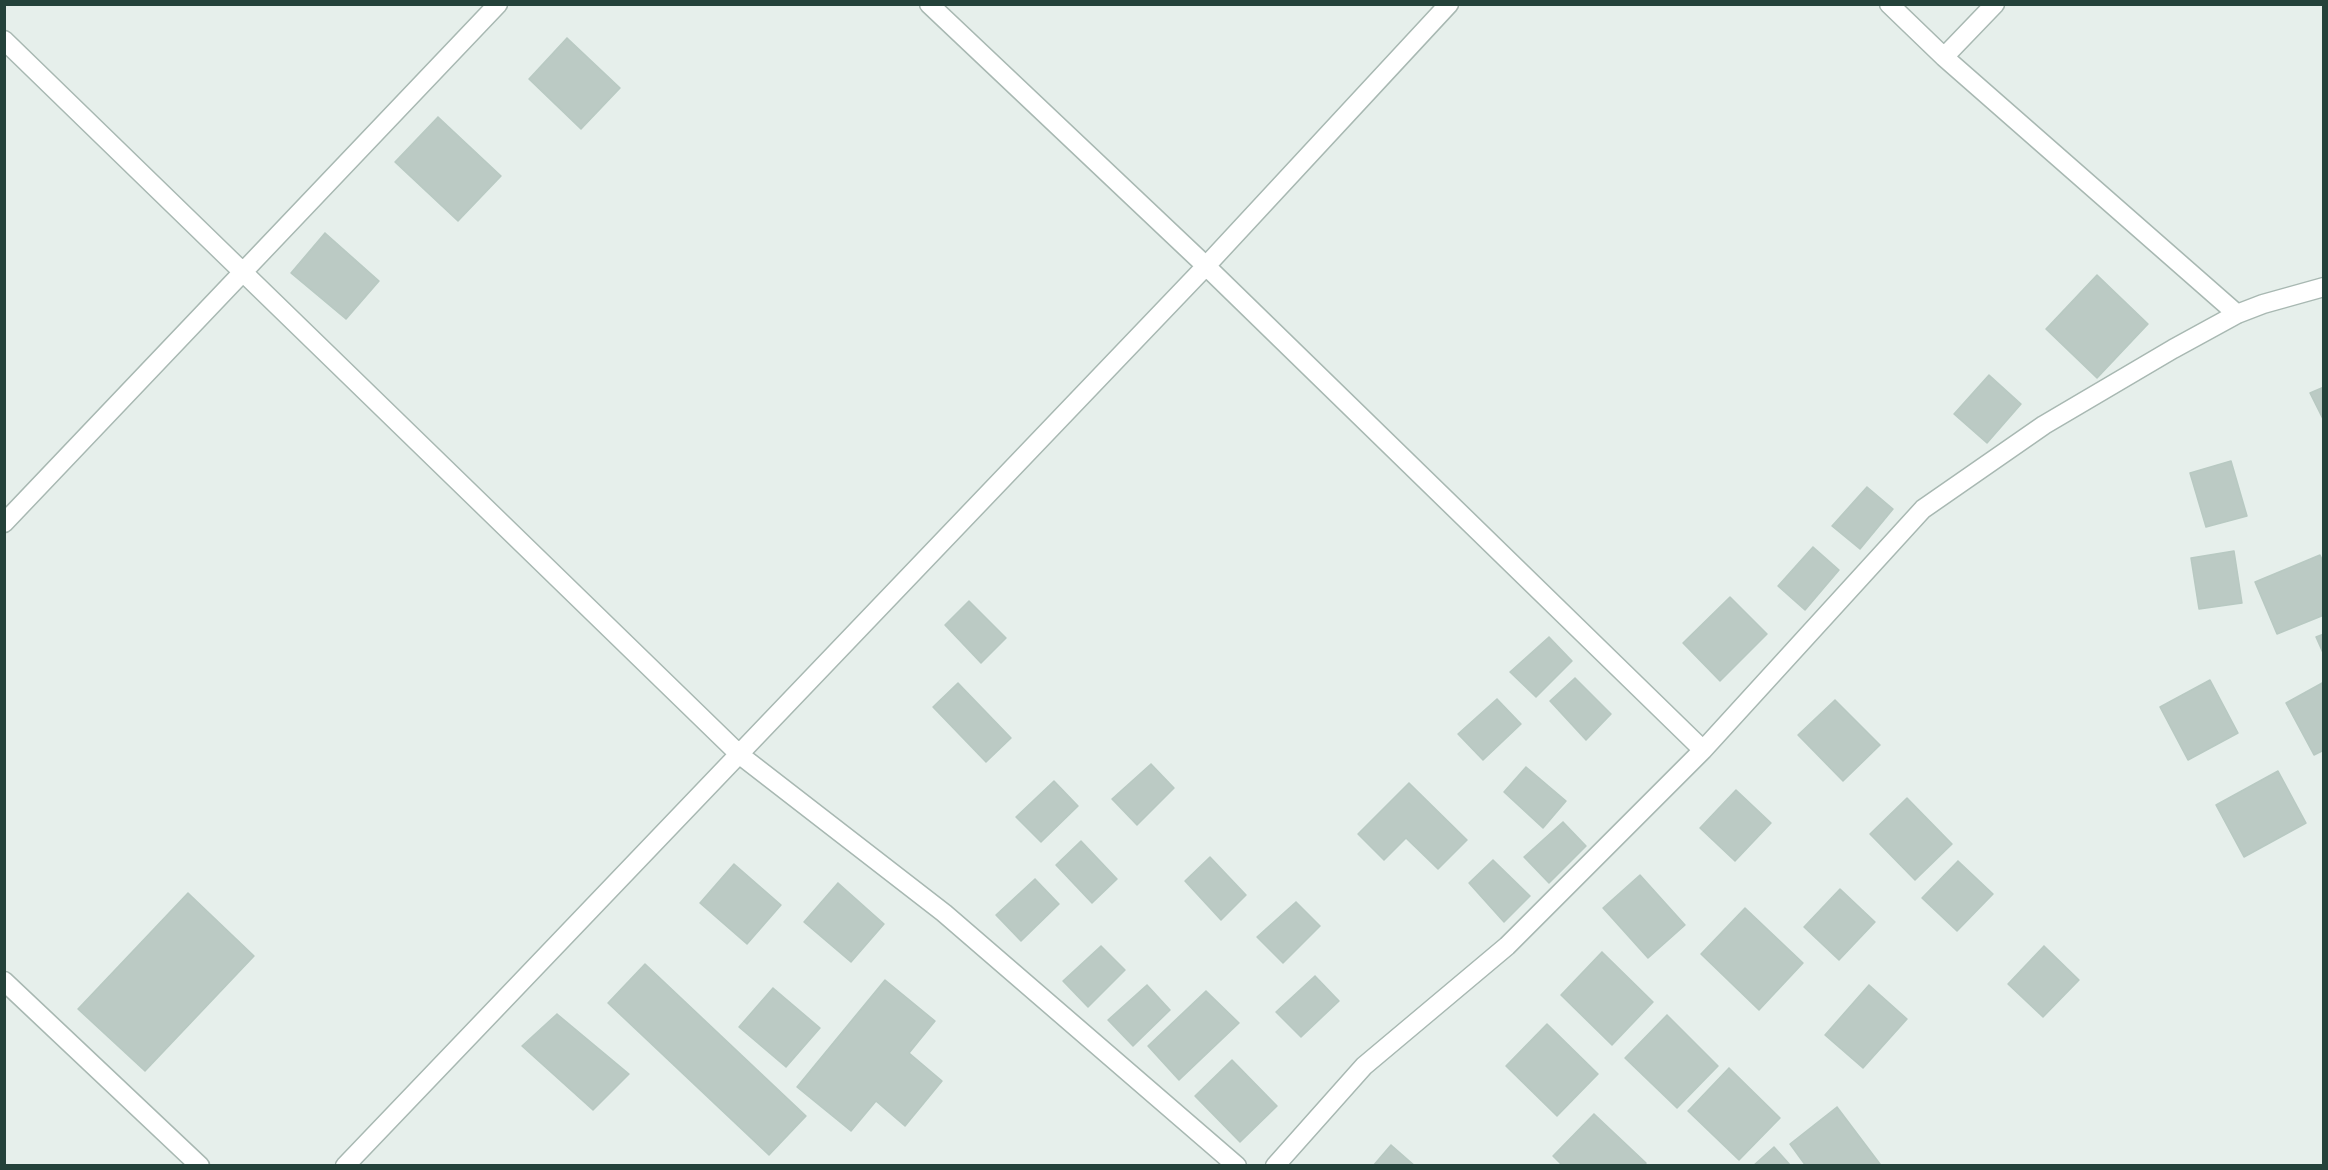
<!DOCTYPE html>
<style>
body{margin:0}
#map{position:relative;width:2328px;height:1170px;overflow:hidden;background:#e6efeb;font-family:Signika,sans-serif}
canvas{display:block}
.frame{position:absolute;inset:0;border:6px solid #24423a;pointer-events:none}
</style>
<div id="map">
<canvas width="2328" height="1170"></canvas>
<div class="frame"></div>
</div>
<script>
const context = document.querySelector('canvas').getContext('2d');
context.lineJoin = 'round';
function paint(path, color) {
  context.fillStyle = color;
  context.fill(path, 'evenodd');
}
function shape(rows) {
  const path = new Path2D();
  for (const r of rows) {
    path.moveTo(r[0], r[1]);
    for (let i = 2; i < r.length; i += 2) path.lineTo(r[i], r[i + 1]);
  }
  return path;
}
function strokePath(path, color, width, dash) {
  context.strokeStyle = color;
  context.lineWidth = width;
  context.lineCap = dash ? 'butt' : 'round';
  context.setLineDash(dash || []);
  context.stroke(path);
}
const building = shape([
 [567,38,620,88,581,129,529,79,567,38],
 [438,117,501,176,458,221,395,162,438,117],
 [325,233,379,281,346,319,291,273,325,233],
 [2097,275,2148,324,2097,378,2046,329,2097,275],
 [1989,375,2021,404,1987,443,1954,414,1989,375],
 [2324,387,2324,421,2310,393,2324,387],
 [2231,461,2247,516,2206,527,2190,473,2231,461],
 [1867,487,1893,509,1860,549,1832,526,1867,487],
 [1813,547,1839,570,1805,610,1778,586,1813,547],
 [2234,551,2242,603,2199,609,2191,558,2234,551],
 [2320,555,2324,564,2324,615,2277,634,2255,582,2320,555],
 [1730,597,1767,634,1720,681,1683,643,1730,597],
 [969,601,1006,638,981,663,945,625,969,601],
 [2324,634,2324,655,2316,637,2324,634],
 [1549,637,1572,661,1536,697,1510,672,1549,637],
 [1575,678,1611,714,1586,740,1550,701,1575,678],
 [2210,680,2238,733,2188,760,2160,707,2210,680],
 [2324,682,2324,750,2314,755,2286,703,2324,682],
 [958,683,1011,738,986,762,933,707,958,683],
 [1497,699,1521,724,1483,760,1458,734,1497,699],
 [1835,700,1880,745,1843,781,1798,735,1835,700],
 [1151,764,1174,788,1137,825,1112,799,1151,764],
 [1526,767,1566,801,1543,828,1504,792,1526,767],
 [2278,771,2306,823,2244,857,2216,805,2278,771],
 [1054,781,1078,806,1041,842,1016,817,1054,781],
 [1409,783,1467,840,1438,869,1406,838,1384,860,1358,834,1409,783],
 [1736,790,1771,823,1735,861,1700,828,1736,790],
 [1907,798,1952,844,1915,880,1870,834,1907,798],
 [1563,822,1586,846,1549,883,1524,857,1563,822],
 [1081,841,1117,879,1092,903,1056,865,1081,841],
 [1210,857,1246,895,1221,920,1185,881,1210,857],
 [1493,860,1530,896,1504,922,1469,883,1493,860],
 [1958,861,1993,894,1957,931,1922,898,1958,861],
 [734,864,781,905,747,944,700,903,734,864],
 [1640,875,1685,925,1648,958,1603,908,1640,875],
 [1035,879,1059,904,1021,941,996,915,1035,879],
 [838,883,884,924,851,962,804,922,838,883],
 [1840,889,1875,922,1839,960,1804,927,1840,889],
 [188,893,254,956,145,1071,78,1009,188,893],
 [1296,902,1320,926,1283,963,1257,937,1296,902],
 [1745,908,1803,963,1759,1010,1701,954,1745,908],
 [1101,946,1125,970,1088,1007,1063,981,1101,946],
 [2044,946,2079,980,2043,1017,2008,984,2044,946],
 [1602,952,1653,1002,1612,1045,1561,995,1602,952],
 [645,964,806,1116,769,1155,608,1003,645,964],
 [1315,976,1339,1001,1301,1037,1276,1012,1315,976],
 [885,980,935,1021,909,1053,942,1081,905,1126,876,1101,851,1131,797,1087,885,980],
 [1147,985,1170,1010,1133,1046,1108,1020,1147,985],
 [1869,985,1907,1019,1863,1068,1825,1035,1869,985],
 [773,988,820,1028,786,1067,739,1027,773,988],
 [1206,991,1239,1023,1179,1080,1148,1046,1206,991],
 [557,1014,629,1074,593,1110,522,1046,557,1014],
 [1667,1015,1718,1066,1677,1108,1625,1058,1667,1015],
 [1547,1024,1598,1074,1557,1116,1506,1066,1547,1024],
 [1232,1060,1277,1106,1240,1142,1195,1096,1232,1060],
 [1729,1068,1780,1118,1739,1160,1688,1111,1729,1068],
 [1837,1107,1880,1164,1878,1166,1806,1166,1790,1144,1837,1107],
 [1594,1114,1646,1163,1644,1166,1563,1166,1553,1156,1594,1114],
 [1391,1145,1415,1166,1373,1166,1391,1145],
 [1774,1147,1791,1166,1753,1166,1774,1147]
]);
paint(building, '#bbcac4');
strokePath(building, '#b8c9c2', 1.5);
const minor = shape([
 [929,4,1206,266,1703,750],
 [1889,4,1944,57,2237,314],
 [4,40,740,755,944,913,1237,1166],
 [1944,57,1995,4],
 [4,523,498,4],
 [4,981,200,1166],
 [345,1166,1206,266,1449,4],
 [1275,1166,1364,1066,1507,946,1703,750,1923,509,2044,425,2173,349,2237,314,2263,304,2324,287]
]);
strokePath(minor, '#a8b8b2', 21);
strokePath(minor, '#fff', 18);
</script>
